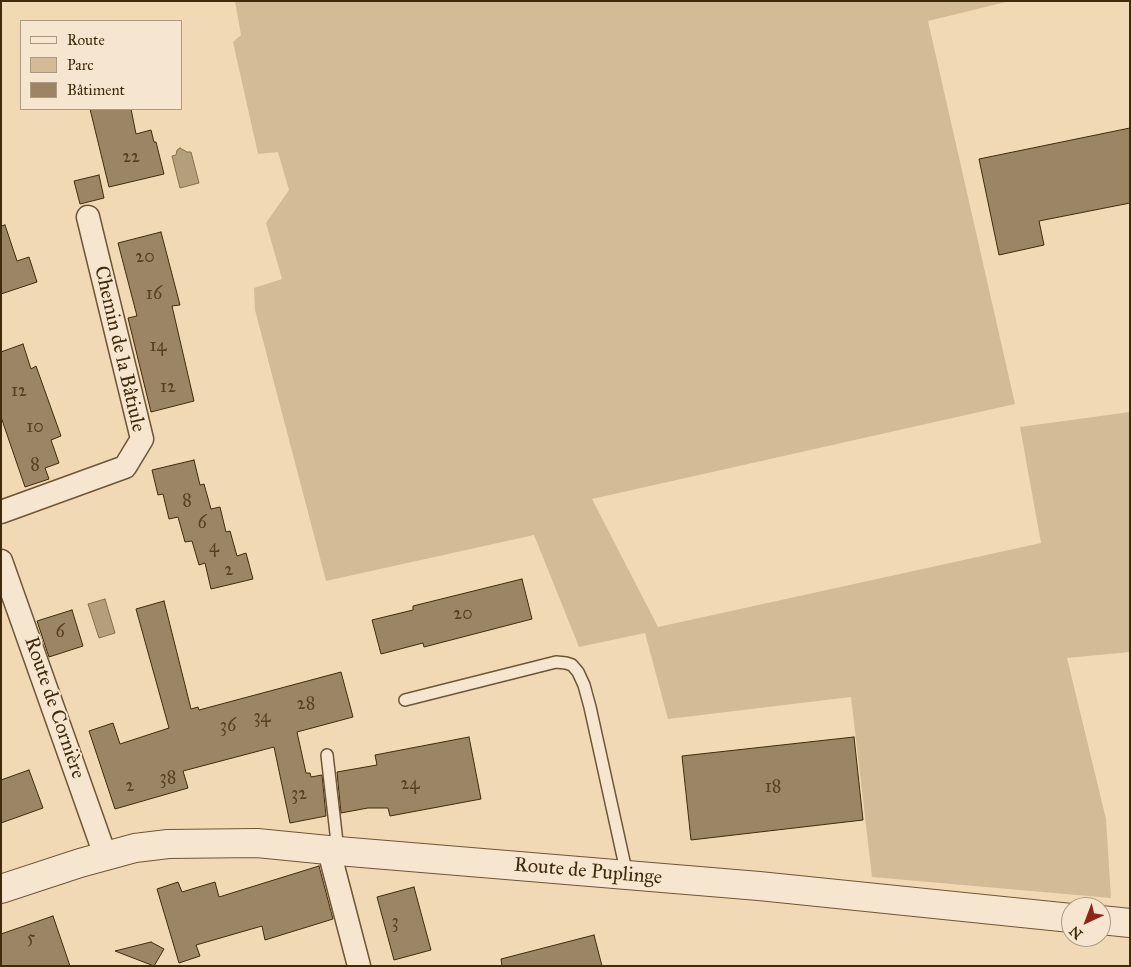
<!DOCTYPE html>
<meta charset="utf-8">
<style>
body{margin:0}
#map{position:relative;width:1131px;height:967px;overflow:hidden;background:#f2d9b5;font-family:"IM FELL Great Primer",serif}
canvas{display:block}
.frame{position:absolute;inset:0;border:2px solid #3f2b0c;pointer-events:none}
.legend{position:absolute;left:20px;top:20px;width:162px;height:90px;box-sizing:border-box;background:#f7e6cf;border:1px solid #ad9b81;margin:0;padding:6px 9px;list-style:none;font-size:15px;color:#3f2b0c}
.legend li{display:flex;align-items:center;gap:10px;height:25px}
.legend b{width:25px;border:1px solid #ad9b81}
.north{position:absolute;left:1061px;top:897px;width:50px;height:50px;box-sizing:border-box;background:#f7e6cf;border:1px solid #ad9b81;border-radius:50%;rotate:223deg;font-size:14px;font-weight:700;line-height:20px;text-align:center;color:#3f2b0c}
.north::after{content:'';display:block;margin:auto;width:18px;height:22px;background:#8f2418;clip-path:polygon(50% 0,100% 100%,50% 72%,0 100%)}
</style>
<div id="map">
<canvas width="1131" height="967"></canvas>
<div class="frame"></div>
<ul class="legend">
<li><b style="height:6px;background:#f7e6cf"></b>Route</li>
<li><b style="height:14px;background:#d4bb98"></b>Parc</li>
<li><b style="height:14px;background:#9c8564"></b>Bâtiment</li>
</ul>
<div class="north">N</div>
</div>
<script>
const context = document.querySelector('canvas').getContext('2d');
context.lineJoin = 'round';
function paint(path, color) {
  context.fillStyle = color;
  context.fill(path, 'evenodd');
}
function shape(rows) {
  const path = new Path2D();
  for (const r of rows) {
    path.moveTo(r[0], r[1]);
    for (let i = 2; i < r.length; i += 2) path.lineTo(r[i], r[i + 1]);
  }
  return path;
}
function strokePath(path, color, width, dash) {
  context.strokeStyle = color;
  context.lineWidth = width;
  context.lineCap = dash ? 'butt' : 'round';
  context.setLineDash(dash || []);
  context.stroke(path);
}
function drawText(font, color, halo, rows, align = 'center') {
  context.font = font + ' "IM FELL Great Primer",serif';
  context.lineWidth = 4;
  context.setLineDash([]);
  context.textBaseline = 'middle';
  context.strokeStyle = halo;
  context.fillStyle = color;
  for (const [text, x, y, turn = 0] of rows) {
    context.save();
    context.translate(x, y);
    context.rotate((+turn || 0) * Math.PI / 180);
    context.textAlign = isNaN(turn) ? turn : align;
    if (halo) context.strokeText(text, 0, 0);
    context.fillText(text, 0, 0);
    context.restore();
  }
}
paint(shape([
 [235,1,1010,1,928,21,1015,404,592,499,658,627,1041,543,1020,427,1130,412,1130,652,1067,658,1106,819,1111,898,872,877,851,697,668,719,645,633,579,647,534,535,326,581,255,310,254,288,282,279,266,223,289,190,278,152,258,154,233,42,241,35]
]), '#d4bb98');
const water = shape([
 [180,148,187,152,191,152,199,183,180,188,172,156,176,155,177,150,180,148],
 [105,599,115,633,99,638,88,604,105,599]
]);
paint(water, '#b59e7c');
strokePath(water, '#86704f', 1);
const building = shape([
 [90,109,131,109,136,134,151,130,154,142,156,142,164,174,109,187,90,109],
 [1130,128,1130,203,1039,221,1044,245,999,255,979,159,1130,128],
 [99,175,104,198,80,204,74,181,99,175],
 [5,225,17,261,29,257,37,282,1,294,1,226,5,225],
 [161,232,180,305,172,306,194,401,151,412,128,318,137,316,118,243,161,232],
 [23,344,31,369,36,366,61,436,51,440,59,463,45,468,49,479,25,487,1,417,1,352,23,344],
 [194,460,200,485,204,484,211,509,220,507,226,532,230,531,237,556,246,553,253,579,211,589,205,563,199,565,192,541,185,542,178,517,169,519,163,494,158,495,152,470,194,460],
 [522,579,532,619,424,647,423,643,381,654,372,620,413,610,413,606,522,579],
 [164,601,191,709,198,707,199,710,341,672,353,717,297,732,306,773,310,773,311,777,322,775,326,816,290,823,274,747,183,771,188,788,115,809,89,731,113,723,120,744,169,728,136,609,164,601],
 [72,610,83,646,49,657,37,621,72,610],
 [469,737,481,799,390,816,388,808,368,808,341,813,337,772,377,765,375,755,469,737],
 [854,737,863,820,691,840,682,756,854,737],
 [29,770,43,808,1,823,1,780,29,770],
 [319,866,333,919,265,940,262,926,196,945,200,956,179,963,157,889,178,882,182,892,215,882,219,897,319,866],
 [414,887,431,950,394,960,377,897,414,887],
 [53,916,70,966,1,966,1,934,53,916],
 [594,935,602,966,502,966,501,959,594,935],
 [151,942,164,949,154,966,115,951,151,942]
]);
paint(building, '#9c8564');
strokePath(building, '#3f2b0c', 1);
const service = shape([
 [405,700,556,662,566,663,572,665,578,672,584,685,590,707,627,875],
 [327,755,338,851]
]);
const minor = shape([
 [1,512,125,467,142,439,88,217],
 [1,561,105,855],
 [329,851,359,966]
]);
const tertiary = shape([
 [1,889,80,863,135,848,168,844,257,843,338,851,759,886,1071,918],
 [1101,920,1130,923]
]);
strokePath(service, '#6c5636', 14);
strokePath(minor, '#6c5636', 25);
strokePath(tertiary, '#6c5636', 30);
strokePath(service, '#f7e6cf', 11);
strokePath(minor, '#f7e6cf', 22);
strokePath(tertiary, '#f7e6cf', 28);
drawText('18px', '#564222', null, [
 ["22",131,158],
 ["20",145,258],
 ["16",154,295],
 ["14",158,347],
 ["12",168,388],
 ["12",19,392],
 ["10",35,428],
 ["8",35,466],
 ["8",187,502],
 ["6",202,524],
 ["4",214,548],
 ["2",229,571],
 ["20",463,615],
 ["6",60,633],
 ["28",306,705],
 ["34",262,718],
 ["36",228,727],
 ["38",168,779],
 ["24",410,785],
 ["2",130,787],
 ["18",773,788],
 ["32",299,795],
 ["3",395,923],
 ["5",31,939]
]);
drawText('20px', '#3f2b0c', '#f7e6cf', [
 ["Chemin de la Bâtiule",119,349,77],
 ["Route de Cornière",54,708,71],
 ["Route de Puplinge",588,872,5]
]);
</script>
